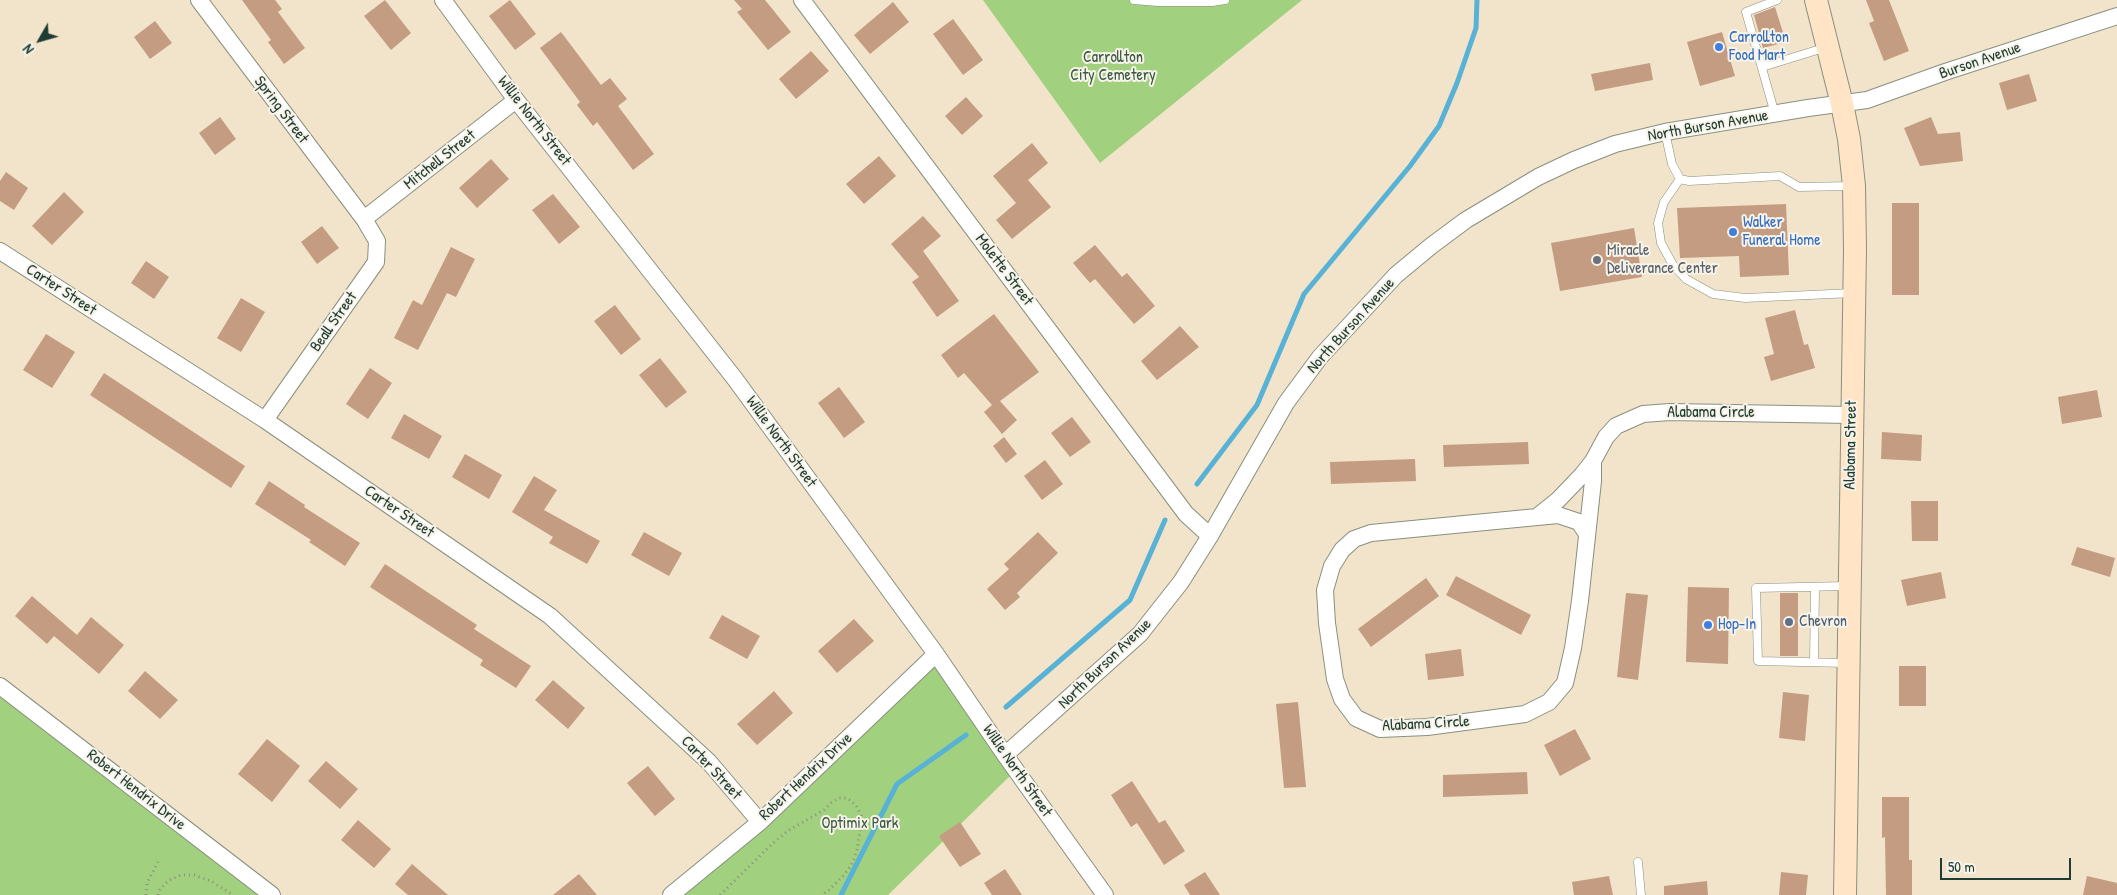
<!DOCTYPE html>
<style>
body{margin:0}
#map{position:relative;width:2117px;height:895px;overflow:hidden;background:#f2e4ca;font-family:"Patrick Hand",sans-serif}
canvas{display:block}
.north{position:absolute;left:15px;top:15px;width:50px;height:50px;-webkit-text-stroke:4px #f7f3e8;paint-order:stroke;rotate:232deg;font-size:14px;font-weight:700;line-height:20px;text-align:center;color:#1f3d34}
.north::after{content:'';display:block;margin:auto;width:18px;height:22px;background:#1f3d34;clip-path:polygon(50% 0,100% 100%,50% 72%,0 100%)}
.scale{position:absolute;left:1940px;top:858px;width:131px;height:22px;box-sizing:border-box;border:2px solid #1f3d34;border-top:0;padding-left:6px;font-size:15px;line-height:18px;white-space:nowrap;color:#1f3d34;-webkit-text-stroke:4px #f7f3e8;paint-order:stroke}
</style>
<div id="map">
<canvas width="2117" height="895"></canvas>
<div class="north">N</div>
<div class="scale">50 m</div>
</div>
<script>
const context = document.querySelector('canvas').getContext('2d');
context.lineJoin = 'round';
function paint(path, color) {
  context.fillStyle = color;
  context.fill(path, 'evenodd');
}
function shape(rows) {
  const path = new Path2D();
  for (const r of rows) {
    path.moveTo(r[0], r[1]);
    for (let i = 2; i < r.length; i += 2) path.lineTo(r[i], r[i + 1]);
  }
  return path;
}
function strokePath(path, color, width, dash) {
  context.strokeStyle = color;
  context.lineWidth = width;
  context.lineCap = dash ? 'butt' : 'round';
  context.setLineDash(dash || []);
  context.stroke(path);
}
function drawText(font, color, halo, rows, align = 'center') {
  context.font = font + ' "Patrick Hand",sans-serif';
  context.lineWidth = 4;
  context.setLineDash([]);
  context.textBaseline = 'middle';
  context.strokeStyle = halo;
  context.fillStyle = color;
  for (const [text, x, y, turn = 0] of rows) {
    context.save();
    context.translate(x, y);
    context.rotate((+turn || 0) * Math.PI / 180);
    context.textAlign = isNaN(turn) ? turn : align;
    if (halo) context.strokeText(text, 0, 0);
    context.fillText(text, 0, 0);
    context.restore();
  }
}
paint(shape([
 [983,0,1302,0,1100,163],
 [936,654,1016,770,888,895,671,895],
 [0,686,272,895,0,895]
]), '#a1d07e');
strokePath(shape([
 [1197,484,1257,405,1304,294,1410,166,1439,126,1457,83,1476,28,1477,0],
 [1006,707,1130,600,1165,520],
 [841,895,897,784,966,735]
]), '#58b2d6', 5);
paint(shape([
 [242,0,275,0,282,9,278,12,305,48,284,64,268,42,271,40],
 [385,0,411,33,391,50,364,16],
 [510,0,536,34,515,50,489,16],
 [734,0,765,0,791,32,768,50,737,12,742,9],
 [1866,0,1889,0,1909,51,1884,61,1869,23,1874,21],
 [893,2,909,22,870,54,854,35],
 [1775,7,1786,42,1763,48,1754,15],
 [953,19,983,60,963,75,933,34],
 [155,21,172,43,150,59,134,37],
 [561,32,601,85,610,78,627,99,618,106,654,154,633,170,597,122,593,126,577,105,580,102,540,48],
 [1722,32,1735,76,1700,86,1687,42],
 [811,51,829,71,796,99,779,79],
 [1650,63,1653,80,1595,91,1591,74],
 [2029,74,2037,101,2007,110,1999,83],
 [966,97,983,116,962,135,945,116],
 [220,117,236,139,215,155,199,133],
 [1931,117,1938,134,1960,132,1963,161,1920,166,1904,128],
 [1032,143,1048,163,1028,180,1051,207,1012,239,996,220,1016,203,993,176],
 [879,156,896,176,864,204,846,184],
 [491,159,509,179,477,208,459,188],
 [6,172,28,188,14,210,0,201,0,181],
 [64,192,84,212,52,245,32,226],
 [553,194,580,227,559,244,532,210],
 [1892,203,1919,203,1919,295,1892,295],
 [1786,204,1789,275,1740,277,1739,256,1680,258,1677,208],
 [923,216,941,236,923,251,959,301,937,317,912,282,919,277,891,244],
 [322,226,339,248,317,264,301,242],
 [1634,228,1642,277,1560,291,1551,243],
 [1095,245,1122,277,1127,273,1155,306,1134,324,1095,279,1090,283,1073,263],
 [451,247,475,259,456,297,447,293,418,350,394,338,413,300,422,305],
 [146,261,169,277,154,299,131,283],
 [241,298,265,312,241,352,217,338],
 [615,305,641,339,621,355,594,321],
 [1795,310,1804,345,1808,344,1815,368,1771,381,1764,357,1774,354,1765,318],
 [994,314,1039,372,1000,401,1017,420,1002,434,984,412,992,405,964,373,958,378,941,355],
 [1180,326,1199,347,1157,380,1141,361],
 [46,334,75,352,52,388,23,370],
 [660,358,687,392,666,408,639,375],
 [370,368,392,383,368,419,346,404],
 [104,373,245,466,231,488,90,395],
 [839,387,865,422,844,438,818,403],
 [2097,390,2102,417,2062,424,2058,397],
 [404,414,442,436,429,459,391,438],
 [1072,417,1091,442,1070,457,1051,433],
 [1882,432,1922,435,1921,461,1881,459],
 [1004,437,1017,454,1006,463,993,446],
 [1528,442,1529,464,1444,467,1443,445],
 [465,454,502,475,489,499,452,477],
 [1415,459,1416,481,1331,484,1330,462],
 [1045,460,1063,484,1042,500,1024,476],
 [534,476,557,490,544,510,600,541,587,564,549,543,553,537,512,512],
 [269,481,305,505,304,507,360,543,345,566,309,542,311,540,255,504],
 [1911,501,1938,501,1938,541,1912,541],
 [644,532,682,553,669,576,631,555],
 [1038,532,1058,553,1017,593,1020,597,1005,610,987,589,1009,569,1004,564],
 [2077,547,2115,558,2110,577,2071,565],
 [385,564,477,625,474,629,531,666,516,688,480,665,483,660,370,587],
 [1941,572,1946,598,1907,606,1901,580],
 [1456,576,1531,615,1521,635,1446,595],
 [1426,578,1439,596,1371,647,1358,629],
 [1688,587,1729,588,1728,664,1686,662],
 [1626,593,1648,595,1638,680,1617,677],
 [1780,593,1798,593,1798,656,1780,656],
 [32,596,77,635,91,617,124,645,99,674,54,636,47,644,15,616],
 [722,615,760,636,747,659,709,638],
 [854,619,874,641,837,673,818,651],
 [1461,649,1464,676,1428,680,1425,654],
 [1899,666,1926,666,1926,706,1899,706],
 [145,671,178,700,160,719,128,691],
 [553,680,585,708,568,729,535,700],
 [774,691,793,713,757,745,737,724],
 [1783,692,1809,695,1805,741,1779,738],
 [1298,702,1306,787,1284,788,1276,704],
 [1575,729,1591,759,1560,776,1544,745],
 [267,739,300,766,272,802,238,774],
 [326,761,358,789,340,809,308,781],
 [648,766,675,799,655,816,627,783],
 [1527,772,1528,794,1443,797,1443,775],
 [1132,781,1159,823,1165,820,1185,851,1164,865,1137,823,1131,827,1111,795],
 [1882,797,1909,797,1909,860,1912,860,1912,895,1886,895,1885,837,1882,838],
 [358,820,391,849,374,868,341,840],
 [960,822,981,854,960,867,939,836],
 [412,864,448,895,408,895,395,884],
 [1005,869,1022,895,992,895,984,883],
 [1205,872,1220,895,1190,895,1184,885],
 [1781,872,1808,875,1806,895,1779,895],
 [579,874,597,895,553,895],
 [1609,876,1613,895,1574,895,1572,882],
 [2087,876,2117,883,2117,895,2083,895],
 [1707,881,1708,895,1664,895,1664,886]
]), '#c39c81');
const service = shape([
 [1134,0,1158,2,1212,2,1225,0],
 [1762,67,1827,47],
 [1775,114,1746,12,1777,0],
 [1665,132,1672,164,1680,179,1689,181,1780,176,1799,187,1852,186],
 [1680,179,1664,202,1658,223,1661,243,1673,265,1686,279,1713,294,1745,298,1853,293],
 [1814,662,1815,587],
 [1846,663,1758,661,1756,588,1847,586],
 [1638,862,1641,895]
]);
const minor = shape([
 [199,0,364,219,377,241,376,262,265,420],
 [443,0,516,100,735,379,936,654,1005,755,1105,895],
 [802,0,1186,514,1210,536],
 [364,219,516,100],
 [0,251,265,420,550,616,709,762,760,822],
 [1538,516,1558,500,1582,475,1593,461,1606,437,1616,426,1643,414,1670,412,1851,415],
 [1587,534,1579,522,1558,515,1371,533,1354,539,1342,550,1332,566,1325,590,1327,623,1335,679,1342,699,1356,718,1380,729,1427,727,1525,714,1549,702,1565,683,1573,648,1580,601,1593,481,1593,461],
 [0,686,272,895],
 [1005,755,1140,634,1181,582,1210,536,1286,403,1320,357,1396,275,1431,246,1466,220,1538,177,1574,160,1615,144,1665,132,1808,108,1867,100,1945,72,2117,16],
 [671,895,760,822,936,654]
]);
const secondary = shape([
 [1816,0,1842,104,1849,139,1854,186,1855,249,1845,895]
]);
strokePath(service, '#88907f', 9);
strokePath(minor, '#88907f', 18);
strokePath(secondary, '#88907f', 24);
strokePath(shape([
 [146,895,147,883,158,862],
 [158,895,160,889,169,880,181,875,194,875,211,881,233,895],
 [720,895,772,844,789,830,824,810,831,803,839,798,847,798,856,805,862,817,857,851,851,866,843,876,829,890,821,895]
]), '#88907f', 3, [1, 4]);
strokePath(service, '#fff', 8);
strokePath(minor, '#fff', 16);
strokePath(secondary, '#ffe4c6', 22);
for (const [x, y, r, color] of [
 [1719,47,5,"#3f7fe0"],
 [1733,232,5,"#3f7fe0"],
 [1597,260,5,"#6b7280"],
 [1789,622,5,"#5c6f8a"],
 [1708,625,5,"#3f7fe0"]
]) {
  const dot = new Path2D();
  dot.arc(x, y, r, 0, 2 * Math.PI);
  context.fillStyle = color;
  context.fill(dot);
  strokePath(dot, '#f7f3e8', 2);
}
drawText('16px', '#366cbe', '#f7f3e8', [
 ["Carrollton",1729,38],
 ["Food Mart",1729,56],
 ["Walker",1743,223],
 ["Funeral Home",1743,241],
 ["Hop-In",1718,625]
], 'left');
drawText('16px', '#395a43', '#f7f3e8', [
 ["Carrollton",1113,58],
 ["City Cemetery",1113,76],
 ["Optimix Park",860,824]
]);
drawText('16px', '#1f3d34', '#f7f3e8', [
 ["Burson Avenue",1980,61,-19],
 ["Spring Street",281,110,53],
 ["Willie North Street",534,121,52],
 ["North Burson Avenue",1708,126,-10],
 ["Mitchell Street",440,160,-38],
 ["Molette Street",1004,270,53],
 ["Carter Street",61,290,33],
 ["Beall Street",334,322,-55],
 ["North Burson Avenue",1351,326,-48],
 ["Alabama Circle",1711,413],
 ["Willie North Street",781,442,54],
 ["Alabama Street",1851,445,-89],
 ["Carter Street",399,512,34],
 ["North Burson Avenue",1105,664,-44],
 ["Alabama Circle",1426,724,-3],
 ["Carter Street",711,768,47],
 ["Willie North Street",1017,771,55],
 ["Robert Hendrix Drive",806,777,-43],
 ["Robert Hendrix Drive",136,790,38]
]);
drawText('16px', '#5b616d', '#f7f3e8', [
 ["Miracle",1607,251],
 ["Deliverance Center",1607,269]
], 'left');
drawText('16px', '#4e5e75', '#f7f3e8', [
 ["Chevron",1799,622]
], 'left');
</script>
